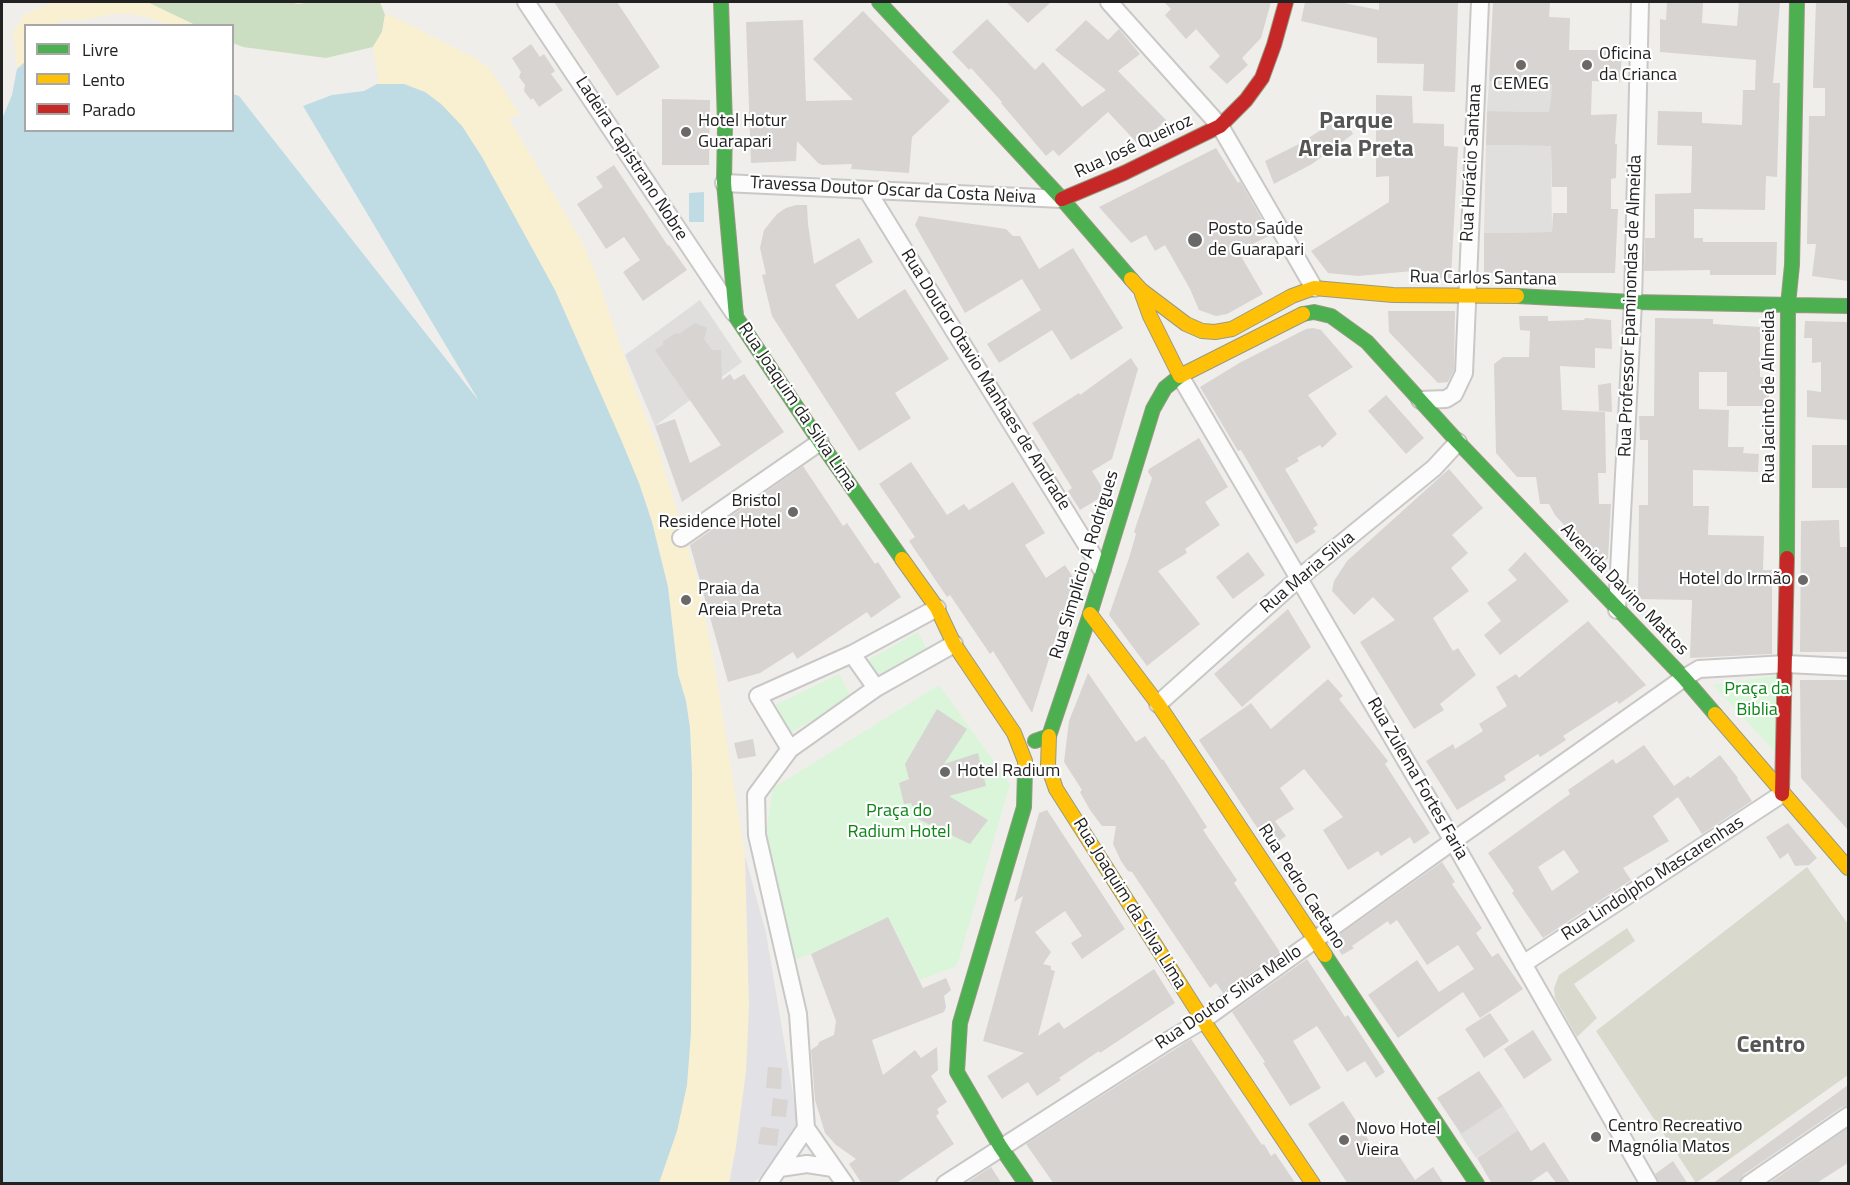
<!DOCTYPE html>
<meta charset="utf-8">
<style>
body{margin:0}
#map{position:relative;width:1850px;height:1185px;overflow:hidden;background:#f0eeeb;font-family:"Titillium Web",sans-serif}
canvas{display:block}
.frame{position:absolute;inset:0;border:3px solid #222;pointer-events:none}
.legend{position:absolute;left:24px;top:24px;width:210px;height:108px;box-sizing:border-box;background:#fff;border:2px solid #a7a7a7;margin:0;padding:8px 10px;list-style:none;font-size:18px;color:#222}
.legend li{display:flex;align-items:center;gap:12px;height:30px}
.legend b{width:30px;border:2px solid #a7a7a7}
</style>
<div id="map">
<canvas width="1850" height="1185"></canvas>
<div class="frame"></div>
<ul class="legend">
<li><b style="height:8px;background:#4caf50"></b>Livre</li>
<li><b style="height:8px;background:#ffc107"></b>Lento</li>
<li><b style="height:8px;background:#c62828"></b>Parado</li>
</ul>
</div>
<script>
const context = document.querySelector('canvas').getContext('2d');
context.lineJoin = 'round';
function paint(path, color) {
  context.fillStyle = color;
  context.fill(path, 'evenodd');
}
function shape(rows) {
  const path = new Path2D();
  for (const r of rows) {
    path.moveTo(r[0], r[1]);
    for (let i = 2; i < r.length; i += 2) path.lineTo(r[i], r[i + 1]);
  }
  return path;
}
function strokePath(path, color, width, dash) {
  context.strokeStyle = color;
  context.lineWidth = width;
  context.lineCap = dash ? 'butt' : 'round';
  context.setLineDash(dash || []);
  context.stroke(path);
}
function drawText(font, color, halo, rows, align = 'center') {
  context.font = font + ' "Titillium Web",sans-serif';
  context.lineWidth = 4.5;
  context.setLineDash([]);
  context.textBaseline = 'middle';
  context.strokeStyle = halo;
  context.fillStyle = color;
  for (const [text, x, y, turn = 0] of rows) {
    context.save();
    context.translate(x, y);
    context.rotate((+turn || 0) * Math.PI / 180);
    context.textAlign = isNaN(turn) ? turn : align;
    if (halo) context.strokeText(text, 0, 0);
    context.fillText(text, 0, 0);
    context.restore();
  }
}
paint(shape([
 [700,300,742,362,655,426,625,355]
]), '#dfdedc');
paint(shape([
 [1807,867,1848,924,1848,1075,1696,1183,1596,1031],
 [1627,928,1635,941,1574,984,1597,1018,1577,1037,1555,998,1554,988,1559,975]
]), '#d9d9cd');
paint(shape([
 [147,2,289,2,298,4,313,2,380,2,385,15,382,32,373,47,326,58,243,47,233,43,232,26,195,25]
]), '#cbdec1');
paint(shape([
 [53,2,147,2,195,25,170,25,153,19,132,14,114,14,82,20,62,20,56,25,26,26,25,62,17,69,13,32,25,14],
 [388,14,471,56,489,68,519,113,509,119,581,240,595,271,635,389,658,448,676,508,700,590,715,668,745,856,749,1007,746,1071,736,1147,728,1183,659,1183,664,1172,691,1032,692,774,690,727,686,701,678,674,668,587,652,522,639,483,555,290,482,157,462,126,404,84,377,84,378,78,373,47,382,32,385,15]
]), '#f8f0d0');
paint(shape([
 [918,632,927,649,876,677,868,660],
 [839,674,852,698,790,733,775,705],
 [1779,675,1777,754,1713,685],
 [939,685,1010,784,957,966,920,980,888,917,811,954,790,961,766,832,773,788]
]), '#daf5da');
paint(shape([
 [1489,81,1552,84,1551,112,1487,111],
 [1486,145,1551,146,1552,232,1484,233],
 [1503,1106,1518,1130,1476,1158,1460,1134]
]), '#e0dfde');
paint(shape([
 [745,856,766,933,798,1124,782,1159,753,1183,729,1184,736,1147,746,1071,749,1007]
]), '#e2e1e5');
paint(shape([
 [25,62,26,130,232,130,233,94,239,96,479,401,303,106,332,95,364,91,377,84,404,84,425,92,441,104,462,126,482,157,555,290,622,442,639,483,652,522,668,587,678,674,686,701,690,728,692,774,691,1032,687,1085,677,1131,659,1183,2,1183,2,119,12,95,17,69],
 [704,192,704,222,689,222,689,193]
]), '#bfdbe3');
paint(shape([
 [554,2,617,2,660,67,617,96],
 [1006,2,1051,2,1028,23],
 [1164,2,1271,2,1261,38,1242,58,1248,65,1227,84,1209,67,1220,56,1196,29,1186,39,1165,15,1171,9],
 [1305,2,1339,2,1379,10,1379,2,1458,2,1455,92,1423,91,1424,64,1377,63,1377,38,1301,21],
 [1493,2,1550,2,1549,17,1570,18,1569,50,1622,50,1620,82,1592,81,1591,115,1617,114,1615,144,1617,144,1616,178,1611,179,1611,209,1618,209,1615,273,1484,273,1484,233,1552,232,1553,213,1567,213,1567,187,1552,187,1551,146,1486,145,1487,111,1549,112,1551,99,1552,84,1489,81],
 [1667,2,1703,2,1702,23,1737,26,1739,2,1780,2,1773,83,1780,83,1777,177,1766,176,1765,210,1694,209,1694,238,1703,238,1703,242,1777,242,1776,275,1710,275,1710,270,1644,271,1645,238,1655,238,1655,194,1691,193,1692,146,1657,145,1658,111,1702,112,1702,123,1742,125,1743,90,1755,90,1756,60,1660,52,1660,19,1666,20],
 [1816,2,1848,2,1848,281,1812,276,1816,244,1807,244,1809,116,1825,116,1825,88,1813,88],
 [863,11,950,101,912,137,909,173,851,169,852,164,822,165,818,163,797,141,796,161,751,163,746,22,803,20,806,101,853,100,813,59],
 [987,19,1035,70,1043,62,1082,107,1106,90,1055,50,1086,20,1108,40,1119,29,1140,54,1118,71,1166,120,1139,145,1108,112,1059,156,1053,150,1046,156,1001,103,1002,102,971,68,969,70,952,52],
 [531,44,540,57,544,54,555,71,551,74,563,90,539,107,533,98,531,100,524,91,525,85,519,77,521,72,512,58],
 [1376,95,1412,96,1413,123,1444,124,1444,146,1458,147,1451,278,1413,279,1413,271,1358,276,1328,273,1311,251,1389,202,1389,176,1376,177],
 [662,99,710,100,709,165,662,165],
 [1343,116,1353,134,1312,164,1274,184,1265,161,1299,144],
 [1216,148,1238,183,1240,181,1271,235,1238,251,1263,294,1227,314,1216,316,1199,310,1190,289,1165,245,1155,251,1146,235,1131,243,1099,207],
 [614,165,668,246,669,245,687,270,643,301,623,272,640,260,624,237,606,249,577,204,603,187,596,177],
 [796,205,807,205,808,224,814,264,859,238,873,262,835,285,858,319,905,289,949,359,895,393,911,418,859,451,772,316,762,275,766,274,760,248,764,230,777,214,786,208],
 [919,216,1006,229,1013,236,1020,236,1039,269,1073,248,1123,328,1071,360,1052,330,999,363,987,344,1041,310,1022,279,965,313,915,225],
 [1388,311,1455,311,1454,370,1448,382,1438,383,1389,332],
 [1519,316,1548,316,1548,321,1584,320,1585,318,1611,320,1612,349,1595,348,1595,368,1560,366,1562,410,1605,412,1606,473,1598,473,1599,504,1611,504,1608,559,1597,562,1555,515,1549,504,1540,504,1536,477,1517,477,1496,453,1494,364,1503,357,1529,357,1530,331,1520,330],
 [1655,318,1713,319,1713,324,1760,327,1760,377,1769,377,1769,406,1727,406,1727,372,1699,372,1699,409,1729,410,1728,447,1744,447,1743,453,1759,454,1758,472,1693,470,1693,506,1709,506,1708,535,1764,536,1763,570,1772,570,1772,654,1690,658,1692,600,1638,599,1639,505,1648,505,1648,440,1640,440,1639,416,1654,416],
 [1805,321,1848,322,1848,420,1807,417,1807,390,1821,392,1821,362,1812,363,1812,338,1804,338],
 [695,323,707,328,704,339,712,350,721,350,722,380,730,374,734,380,744,374,784,432,682,502,655,426,675,419,690,463,721,445,655,350,664,344,662,342,676,333,679,334],
 [1313,328,1321,330,1353,367,1308,395,1337,434,1322,448,1320,445,1297,458,1299,461,1285,469,1318,525,1313,528,1316,532,1296,544,1241,450,1238,451,1200,387,1241,362,1306,329],
 [1131,358,1138,369,1112,459,1092,471,1106,494,1080,510,1068,491,1072,488,1032,423,1079,393,1080,395],
 [1611,383,1612,412,1599,411,1598,385],
 [1386,395,1424,438,1406,454,1368,411],
 [1199,438,1228,487,1205,502,1220,525,1185,549,1187,553,1158,571,1200,624,1147,666,1109,615,1129,558,1136,534,1134,532,1152,478,1148,472,1149,469],
 [1812,445,1848,445,1848,488,1812,488],
 [911,462,947,515,964,504,969,510,1013,482,1045,533,1025,545,1046,578,1065,565,1074,579,1032,713,993,651,990,654,950,595,947,597,909,541,915,537,879,484],
 [803,466,843,526,847,523,875,564,878,562,901,597,871,618,867,612,797,659,793,652,760,673,728,682,690,545],
 [1449,469,1483,508,1452,535,1468,553,1451,568,1469,591,1433,618,1453,651,1458,648,1476,675,1440,704,1444,710,1414,729,1360,642,1395,620,1373,597,1354,615,1332,591,1334,581,1347,561],
 [1839,520,1840,547,1848,547,1848,652,1800,652,1801,521],
 [1248,552,1265,575,1233,599,1216,577],
 [1525,552,1569,601,1500,655,1484,635,1501,621,1487,603,1517,580,1508,570],
 [1288,609,1311,647,1242,707,1214,674],
 [1588,621,1646,685,1619,704,1617,701,1563,736,1566,740,1540,757,1538,754,1504,776,1506,780,1457,810,1426,761,1453,744,1455,749,1483,731,1479,724,1507,706,1496,687,1516,674,1519,678],
 [1088,673,1136,742,1145,736,1162,760,1163,759,1207,827,1203,830,1237,880,1234,883,1280,952,1223,993,1216,983,1210,988,1132,872,1128,871,1121,861,1113,844,1116,826,1102,826,1090,810,1080,792,1082,790,1064,762,1069,721],
 [1328,679,1343,696,1339,699,1388,761,1385,764,1430,833,1414,844,1410,837,1381,856,1378,851,1348,870,1323,830,1343,817,1304,769,1280,788,1294,809,1275,821,1286,836,1270,847,1199,740,1251,703,1271,729],
 [1800,680,1848,680,1848,830,1801,778],
 [937,709,967,729,944,764,978,753,986,786,949,796,988,820,970,844,918,819,911,803,904,804,899,783,909,779,905,764],
 [753,739,756,756,738,759,734,743],
 [1644,745,1674,786,1688,776,1690,778,1720,755,1738,778,1737,779,1752,801,1702,834,1678,797,1653,816,1669,841,1623,868,1631,880,1543,938,1512,893,1514,891,1488,853,1570,794,1568,790,1613,759,1616,764],
 [1564,850,1579,872,1552,891,1538,867],
 [1047,810,1125,929,1082,959,1071,943,1082,936,1065,911,1035,932,1051,952,1043,964,1051,966,1051,970,1055,971,1038,1036,1059,1022,1064,1029,1154,969,1175,1003,1100,1053,1099,1051,1059,1078,1061,1080,1037,1096,1028,1082,1002,1099,987,1076,1024,1053,983,1041,1023,896,1014,902,1039,813],
 [1788,823,1817,858,1809,865,1795,866,1788,853,1780,859,1766,837],
 [1442,862,1455,882,1452,884,1482,928,1476,933,1492,957,1498,953,1523,989,1480,1018,1463,992,1398,1038,1368,995,1417,960,1439,992,1474,969,1458,945,1427,965,1397,920,1390,925,1388,921,1352,946,1354,948,1342,955,1332,940],
 [888,917,923,988,946,978,951,990,944,996,946,1007,944,1012,872,1040,883,1075,915,1050,921,1058,937,1047,938,1070,931,1076,947,1102,937,1109,939,1113,936,1116,954,1144,895,1184,862,1184,849,1164,856,1159,836,1145,825,1133,815,1100,811,1050,818,1045,819,1042,834,1035,836,1021,811,954],
 [1307,959,1345,1017,1348,1015,1385,1072,1376,1078,1365,1061,1347,1072,1317,1026,1293,1041,1321,1088,1290,1106,1263,1063,1265,1062,1232,1012],
 [1490,1013,1509,1041,1484,1058,1465,1029],
 [1533,1030,1552,1060,1524,1079,1504,1049],
 [1191,1039,1262,1145,1264,1144,1271,1156,1275,1153,1296,1184,1054,1184,1026,1144],
 [768,1067,782,1068,781,1089,766,1088],
 [1479,1071,1503,1106,1461,1134,1437,1098],
 [1848,1085,1848,1106,1842,1107,1743,1175,1739,1184,1712,1184],
 [773,1098,788,1100,786,1117,771,1116],
 [1343,1101,1379,1156,1393,1147,1415,1180,1433,1167,1444,1184,1348,1184,1308,1124],
 [761,1127,779,1129,777,1146,758,1144],
 [1848,1128,1848,1163,1815,1184,1768,1184],
 [1518,1130,1531,1151,1544,1142,1571,1184,1557,1184,1547,1171,1528,1184,1492,1184,1477,1158],
 [1673,1161,1688,1184,1659,1184,1655,1174],
 [991,1167,1002,1184,965,1184]
]), '#d7d4d2');
const street = shape([
 [526,2,734,313],
 [1109,2,1220,126,1314,288],
 [724,183,1062,199],
 [867,190,1102,570],
 [1180,376,1453,841,1649,1184],
 [1420,400,1446,399,1454,394,1464,373,1480,2],
 [681,538,820,442],
 [1617,610,1633,302,1640,2],
 [852,654,876,688],
 [1158,704,1299,578,1434,468,1458,442],
 [790,749,758,696,852,654,937,608],
 [1523,964,1782,794],
 [780,1168,807,1164,833,1168],
 [768,1184,806,1128],
 [845,1184,806,1128,798,1014,757,835,756,795,790,749,876,688,954,644],
 [945,1184,1166,1042,1203,1020,1453,841,1684,678,1699,669,1786,664,1848,667],
 [1749,1184,1848,1116]
]);
const fast = shape([
 [721,2,725,124,724,183,736,317,820,442,902,559],
 [879,2,1062,199,1131,279],
 [1517,296,1633,302,1848,306],
 [1303,314,1314,312,1331,316,1367,342,1458,442,1684,678,1715,714],
 [1787,558,1788,305,1792,265,1797,2],
 [1035,741,1049,736,1090,614,1153,409,1165,388,1180,376],
 [1025,771,1024,807,960,1023,957,1072,1000,1146,1026,1184],
 [1325,955,1477,1184]
]);
const slow = shape([
 [1131,279,1141,290,1186,324,1202,331,1215,332,1232,329,1292,296,1314,288,1393,295,1517,296],
 [1142,294,1150,316,1180,376,1303,314],
 [902,559,937,608,954,644,1014,733,1025,761,1025,771],
 [1090,614,1158,704,1325,955],
 [1715,714,1848,868],
 [1049,736,1048,766,1056,789,1203,1020,1313,1184]
]);
const jam = shape([
 [1062,199,1124,173,1220,126,1246,100,1262,78,1274,45,1286,2],
 [1782,794,1787,558]
]);
strokePath(street, '#c9c8c7', 20);
strokePath(fast, '#999a82', 16);
strokePath(slow, '#999a82', 16);
strokePath(jam, '#999a82', 16);
strokePath(street, '#fdfcfc', 16);
strokePath(fast, '#4caf50', 14);
strokePath(slow, '#ffc107', 14);
strokePath(jam, '#c62828', 14);
for (const [x, y, r, color] of [
 [1521,65,6,"#6a6968"],
 [1587,65,6,"#6a6968"],
 [686,132,6,"#6a6968"],
 [1195,240,8,"#6a6968"],
 [793,512,6,"#6a6968"],
 [1803,580,6,"#6a6968"],
 [686,600,6,"#6a6968"],
 [945,772,6,"#6a6968"],
 [1596,1137,6,"#6a6968"],
 [1344,1140,6,"#6a6968"]
]) {
  const dot = new Path2D();
  dot.arc(x, y, r, 0, 2 * Math.PI);
  context.fillStyle = color;
  context.fill(dot);
  strokePath(dot, '#fff', 2);
}
drawText('18px', '#222', '#fff', [
 ["Oficina",1599,55],
 ["da Crianca",1599,76],
 ["CEMEG",1521,85,"center"],
 ["Hotel Hotur",698,122],
 ["Guarapari",698,143],
 ["Posto Saúde",1208,230],
 ["de Guarapari",1208,251],
 ["Bristol",781,502,"right"],
 ["Residence Hotel",781,523,"right"],
 ["Hotel do Irmão",1791,580,"right"],
 ["Praia da",698,590],
 ["Areia Preta",698,611],
 ["Hotel Radium",957,772],
 ["Centro Recreativo",1608,1127],
 ["Magnólia Matos",1608,1148],
 ["Novo Hotel",1356,1130],
 ["Vieira",1356,1151]
], 'left');
drawText('18px', '#222', '#fff', [
 ["Rua José Queiroz",1134,147,-25],
 ["Ladeira Capistrano Nobre",631,159,57],
 ["Rua Horácio Santana",1472,163,-87],
 ["Travessa Doutor Oscar da Costa Neiva",893,191,3],
 ["Rua Carlos Santana",1483,279,1],
 ["Rua Professor Epaminondas de Almeida",1631,306,-88],
 ["Rua Doutor Otavio Manhaes de Andrade",985,380,58],
 ["Rua Jacinto de Almeida",1770,397,-90],
 ["Rua Joaquim da Silva Lima",797,407,56],
 ["Rua Simplício A Rodrigues",1085,565,-73],
 ["Rua Maria Silva",1308,573,-40],
 ["Avenida Davino Mattos",1624,590,46],
 ["Rua Zulema Fortes Faria",1417,779,60],
 ["Rua Lindolpho Mascarenhas",1653,879,-33],
 ["Rua Pedro Caetano",1301,887,57],
 ["Rua Joaquim da Silva Lima",1129,904,58],
 ["Rua Doutor Silva Mello",1229,998,-34]
]);
drawText('18px', '#0c8416', '#fff', [
 ["Praça da",1757,690],
 ["Biblia",1757,711],
 ["Praça do",899,812],
 ["Radium Hotel",899,833]
]);
drawText('bold 24px', '#555', '#fff', [
 ["Parque",1356,122],
 ["Areia Preta",1356,150],
 ["Centro",1771,1046]
]);
</script>
